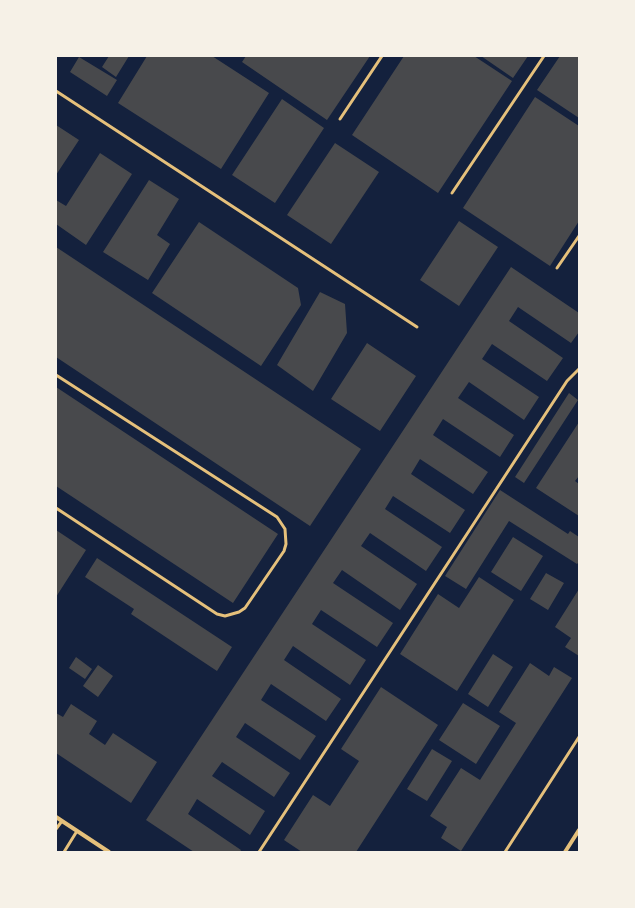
<!DOCTYPE html>
<style>
body{margin:0}
#map{position:relative;width:635px;height:908px;overflow:hidden;background:#14213d;font-family:Barlow,sans-serif}
canvas{display:block}
.frame{position:absolute;inset:0;border:57px solid #f6f1e7;pointer-events:none}
</style>
<div id="map">
<canvas width="635" height="908"></canvas>
<div class="frame"></div>
</div>
<script>
const context = document.querySelector('canvas').getContext('2d');
context.lineJoin = 'round';
function paint(path, color) {
  context.fillStyle = color;
  context.fill(path, 'evenodd');
}
function shape(rows) {
  const path = new Path2D();
  for (const r of rows) {
    path.moveTo(r[0], r[1]);
    for (let i = 2; i < r.length; i += 2) path.lineTo(r[i], r[i + 1]);
  }
  return path;
}
function strokePath(path, color, width, dash) {
  context.strokeStyle = color;
  context.lineWidth = width;
  context.lineCap = dash ? 'butt' : 'round';
  context.setLineDash(dash || []);
  context.stroke(path);
}
paint(shape([
 [109,56,129,56,116,77,102,67],
 [147,56,212,56,269,93,221,169,118,103],
 [246,56,370,56,327,120,242,62],
 [404,56,474,56,512,81,438,193,352,135],
 [481,56,528,56,513,78],
 [560,56,579,56,579,118,537,90],
 [79,57,117,80,107,96,70,72],
 [535,97,579,126,579,221,550,266,463,208],
 [282,99,324,128,275,203,232,175],
 [56,125,79,140,56,175],
 [335,143,379,172,331,244,287,215],
 [100,153,132,174,86,245,56,224,56,200,66,206],
 [149,180,179,199,157,235,170,244,148,280,103,252],
 [459,221,498,247,459,306,420,280],
 [199,222,298,288,301,305,261,366,152,293],
 [56,247,361,449,310,526,56,357],
 [511,267,579,313,579,332,571,343,518,307,509,321,563,358,547,381,492,344,482,359,539,397,524,420,469,382,458,398,514,435,500,457,443,419,433,435,488,472,473,494,420,459,411,474,465,510,450,533,393,496,385,509,442,547,426,571,370,533,361,546,417,584,400,610,342,570,333,583,393,623,377,647,321,610,312,624,366,660,350,685,293,646,284,660,341,699,326,721,271,684,261,700,316,736,300,760,245,723,236,737,290,773,274,797,222,762,212,776,265,811,250,835,197,799,188,814,241,850,240,852,194,852,146,820],
 [320,292,345,304,347,333,313,391,277,365],
 [367,343,416,376,380,431,331,399],
 [56,387,278,534,233,603,56,486],
 [569,393,578,400,524,483,515,477],
 [579,422,579,476,575,481,579,484,579,516,536,488],
 [500,490,568,534,570,531,579,537,579,562,577,564,509,521,466,589,445,576],
 [56,530,86,550,56,597],
 [513,537,543,556,521,591,491,572],
 [97,558,232,647,217,671,131,614,134,609,85,577],
 [546,573,564,583,548,610,530,599],
 [479,577,514,600,457,691,400,654,438,594,459,608],
 [579,589,579,656,565,647,571,638,555,627],
 [493,654,513,667,488,707,468,694],
 [76,657,92,669,85,679,69,668],
 [530,663,549,676,554,667,572,678,461,851,441,838,447,827,430,816,461,768,480,780,516,723,499,712],
 [98,665,113,676,98,697,83,686],
 [381,687,438,725,356,852,302,852,284,840,313,795,330,806,359,761,341,749],
 [463,703,500,726,476,764,439,740],
 [71,704,97,721,89,734,105,745,113,733,157,762,131,803,56,753,56,713,63,717],
 [432,749,452,761,427,801,407,789]
]), '#48494c');
strokePath(shape([
 [56,91,417,327],
 [340,119,382,56],
 [452,193,544,56],
 [557,268,579,236],
 [56,375,277,517,285,529,286,544,284,551,245,608,239,612,225,616,217,614,56,508],
 [56,829,62,821],
 [64,852,77,831],
 [259,852,567,381,579,369],
 [505,852,579,737]
]), '#e5c07b', 3);
strokePath(shape([
 [56,817,109,852],
 [565,852,579,830]
]), '#e5c07b', 4);
</script>
